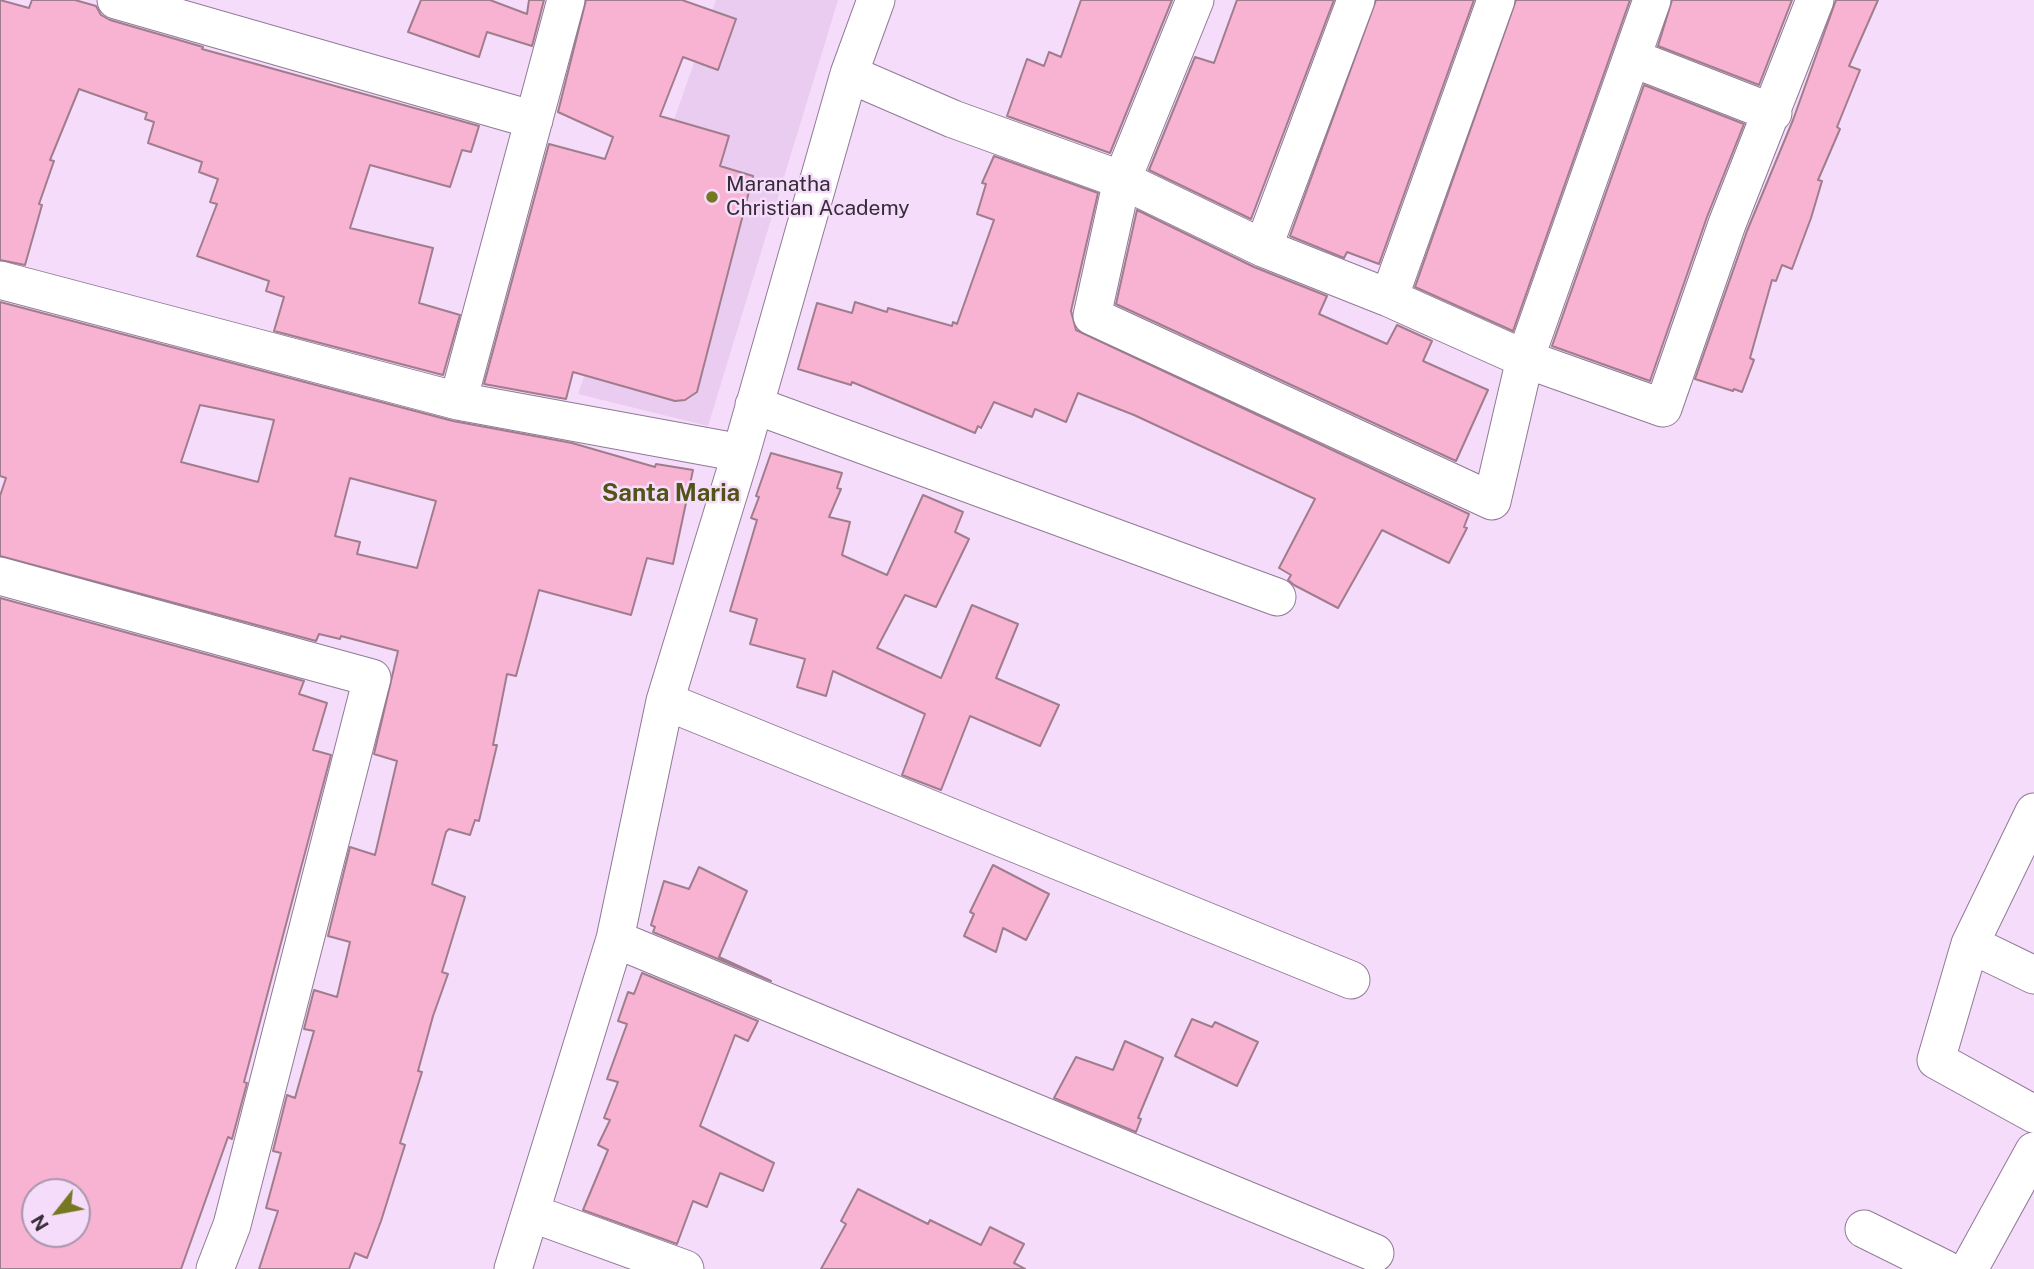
<!DOCTYPE html>
<style>
body{margin:0}
#map{position:relative;width:2034px;height:1269px;overflow:hidden;background:#f5dcfa;font-family:"Public Sans",sans-serif}
canvas{display:block}
.north{position:absolute;left:21px;top:1178px;width:70px;height:70px;box-sizing:border-box;background:#f5dcfa;border:2px solid #a996ac;border-radius:50%;rotate:239deg;font-size:19px;font-weight:700;line-height:28px;text-align:center;color:#362c38}
.north::after{content:'';display:block;margin:auto;width:24px;height:32px;background:#757820;clip-path:polygon(50% 0,100% 100%,50% 72%,0 100%)}
</style>
<div id="map">
<canvas width="2034" height="1269"></canvas>
<div class="north">N</div>
</div>
<script>
const context = document.querySelector('canvas').getContext('2d');
context.lineJoin = 'round';
function paint(path, color) {
  context.fillStyle = color;
  context.fill(path, 'evenodd');
}
function shape(rows) {
  const path = new Path2D();
  for (const r of rows) {
    path.moveTo(r[0], r[1]);
    for (let i = 2; i < r.length; i += 2) path.lineTo(r[i], r[i + 1]);
  }
  return path;
}
function strokePath(path, color, width, dash) {
  context.strokeStyle = color;
  context.lineWidth = width;
  context.lineCap = dash ? 'butt' : 'round';
  context.setLineDash(dash || []);
  context.stroke(path);
}
function drawText(font, color, halo, rows, align = 'center') {
  context.font = font + ' "Public Sans",sans-serif';
  context.lineWidth = 5;
  context.setLineDash([]);
  context.textBaseline = 'middle';
  context.strokeStyle = halo;
  context.fillStyle = color;
  for (const [text, x, y, turn = 0] of rows) {
    context.save();
    context.translate(x, y);
    context.rotate((+turn || 0) * Math.PI / 180);
    context.textAlign = isNaN(turn) ? turn : align;
    if (halo) context.strokeText(text, 0, 0);
    context.fillText(text, 0, 0);
    context.restore();
  }
}
paint(shape([
 [716,0,838,0,708,426,578,394]
]), '#e9ccef');
const building = shape([
 [0,0,29,8,32,0,75,0,96,6,101,15,110,20,203,47,202,49,479,126,471,152,462,150,450,187,370,165,350,228,433,248,419,303,460,315,443,375,274,331,284,297,266,291,269,281,197,256,217,204,210,202,218,179,199,172,202,162,148,143,154,122,145,119,147,113,79,89,50,160,54,161,39,204,42,205,25,265,0,260,0,0],
 [421,0,490,0,527,14,529,0,544,0,532,46,487,32,479,57,408,32,421,0],
 [586,0,682,0,736,19,718,70,683,57,660,116,729,136,720,166,753,176,697,392,685,400,675,401,573,372,566,399,484,384,549,144,605,159,613,137,558,112,586,0],
 [1081,0,1172,0,1110,153,1007,116,1027,59,1044,66,1049,52,1061,57,1081,0],
 [1237,0,1334,0,1251,219,1149,170,1195,57,1214,63,1237,0],
 [1376,0,1474,0,1379,264,1347,252,1344,258,1290,236,1376,0],
 [1516,0,1630,0,1513,331,1415,287,1516,0],
 [1672,0,1792,0,1759,85,1658,46,1672,0],
 [1836,0,1878,0,1849,66,1860,70,1837,127,1840,129,1818,180,1822,181,1811,218,1792,269,1782,265,1776,281,1772,280,1750,358,1754,360,1742,392,1734,389,1733,391,1695,379,1747,231,1793,120,1836,0],
 [1644,85,1744,124,1707,217,1650,381,1552,346,1644,85],
 [994,156,1098,193,1071,311,1076,330,1469,514,1464,527,1467,528,1449,563,1382,530,1338,608,1294,585,1288,580,1291,575,1279,568,1315,499,1134,415,1078,393,1066,422,1035,409,1032,417,994,402,981,428,978,426,975,433,852,382,851,385,798,369,817,303,852,313,855,302,887,312,888,308,952,326,953,322,957,324,994,220,977,214,986,184,982,183,994,156],
 [1137,210,1254,267,1327,296,1319,314,1387,344,1397,325,1432,341,1423,361,1488,390,1456,461,1116,304,1137,210],
 [0,302,453,421,572,443,655,467,656,464,693,470,673,564,647,558,631,615,539,590,516,676,507,674,493,745,497,745,479,821,475,820,470,835,449,829,446,832,432,884,465,897,442,972,448,974,433,1016,418,1071,422,1072,400,1143,405,1145,381,1221,367,1258,355,1253,349,1269,259,1269,278,1211,266,1208,281,1153,273,1151,287,1095,295,1098,314,1031,304,1029,314,990,337,997,350,942,328,936,350,847,375,855,397,761,374,754,398,651,341,636,340,639,319,634,316,641,0,556,0,496,6,478,0,476,0,302],
 [200,405,274,420,258,482,181,462,200,405],
 [350,478,436,501,417,568,357,554,360,542,335,536,350,478],
 [771,453,842,473,837,488,841,489,829,517,850,522,842,555,887,575,923,495,963,512,955,532,969,539,936,607,905,595,877,648,941,678,972,605,1018,624,996,678,1059,705,1040,746,970,716,941,790,902,775,925,714,833,671,826,696,797,687,805,659,750,644,757,619,730,611,757,520,751,518,759,497,756,496,771,453],
 [0,598,304,681,299,694,327,703,313,750,331,755,244,1082,247,1083,232,1139,228,1137,181,1269,0,1269,0,598],
 [35,1192,77,1192,77,1234,35,1234,35,1192],
 [993,865,1049,894,1026,940,1003,928,996,952,964,936,974,914,970,912,993,865],
 [699,867,747,891,719,957,771,981,653,932,655,927,651,925,664,881,689,889,699,867],
 [642,973,758,1021,748,1041,735,1035,700,1126,774,1163,763,1191,720,1173,707,1207,693,1201,677,1244,583,1210,608,1150,598,1145,610,1120,604,1118,618,1082,607,1079,627,1024,618,1021,628,992,634,994,642,973],
 [1192,1019,1212,1027,1215,1022,1258,1042,1237,1086,1175,1056,1192,1019],
 [1125,1041,1163,1058,1138,1118,1141,1119,1136,1132,1054,1098,1076,1057,1113,1070,1125,1041],
 [858,1189,928,1224,930,1220,981,1245,990,1227,1024,1244,1014,1263,1025,1269,821,1269,846,1224,841,1221,858,1189]
]);
paint(building, '#f8b3d2');
strokePath(building, '#a07d8d', 2);
const minor = shape([
 [116,0,534,120],
 [1195,0,1122,180,1092,316,1492,501,1525,359,1652,0],
 [1632,58,1773,113],
 [849,74,953,119,1122,180,1263,248,1389,298,1525,359,1663,408,1727,224,1815,0],
 [1263,248,1356,0],
 [0,280,458,401,741,453],
 [1389,298,1496,0],
 [458,401,566,0],
 [754,405,1277,597],
 [0,576,372,678,232,1225,215,1269],
 [665,701,1351,980],
 [2034,812,1970,944,1936,1060,2034,1114],
 [615,939,1375,1253],
 [1970,944,2034,975],
 [531,1213,685,1269],
 [1864,1229,1945,1269],
 [513,1269,615,939,665,701,741,453,849,74,876,0],
 [1969,1269,2034,1151]
]);
strokePath(minor, '#907a96', 39);
strokePath(minor, '#fff', 37);
for (const [x, y, r, color] of [
 [712,197,7,"#757820"]
]) {
  const dot = new Path2D();
  dot.arc(x, y, r, 0, 2 * Math.PI);
  context.fillStyle = color;
  context.fill(dot);
  strokePath(dot, '#f5dcfa', 2.5);
}
drawText('21px', '#362c38', '#f5dcfa', [
 ["Maranatha",726,185],
 ["Christian Academy",726,209]
], 'left');
drawText('bold 24px', '#515317', '#f5dcfa', [
 ["Santa Maria",671,494]
]);
</script>
